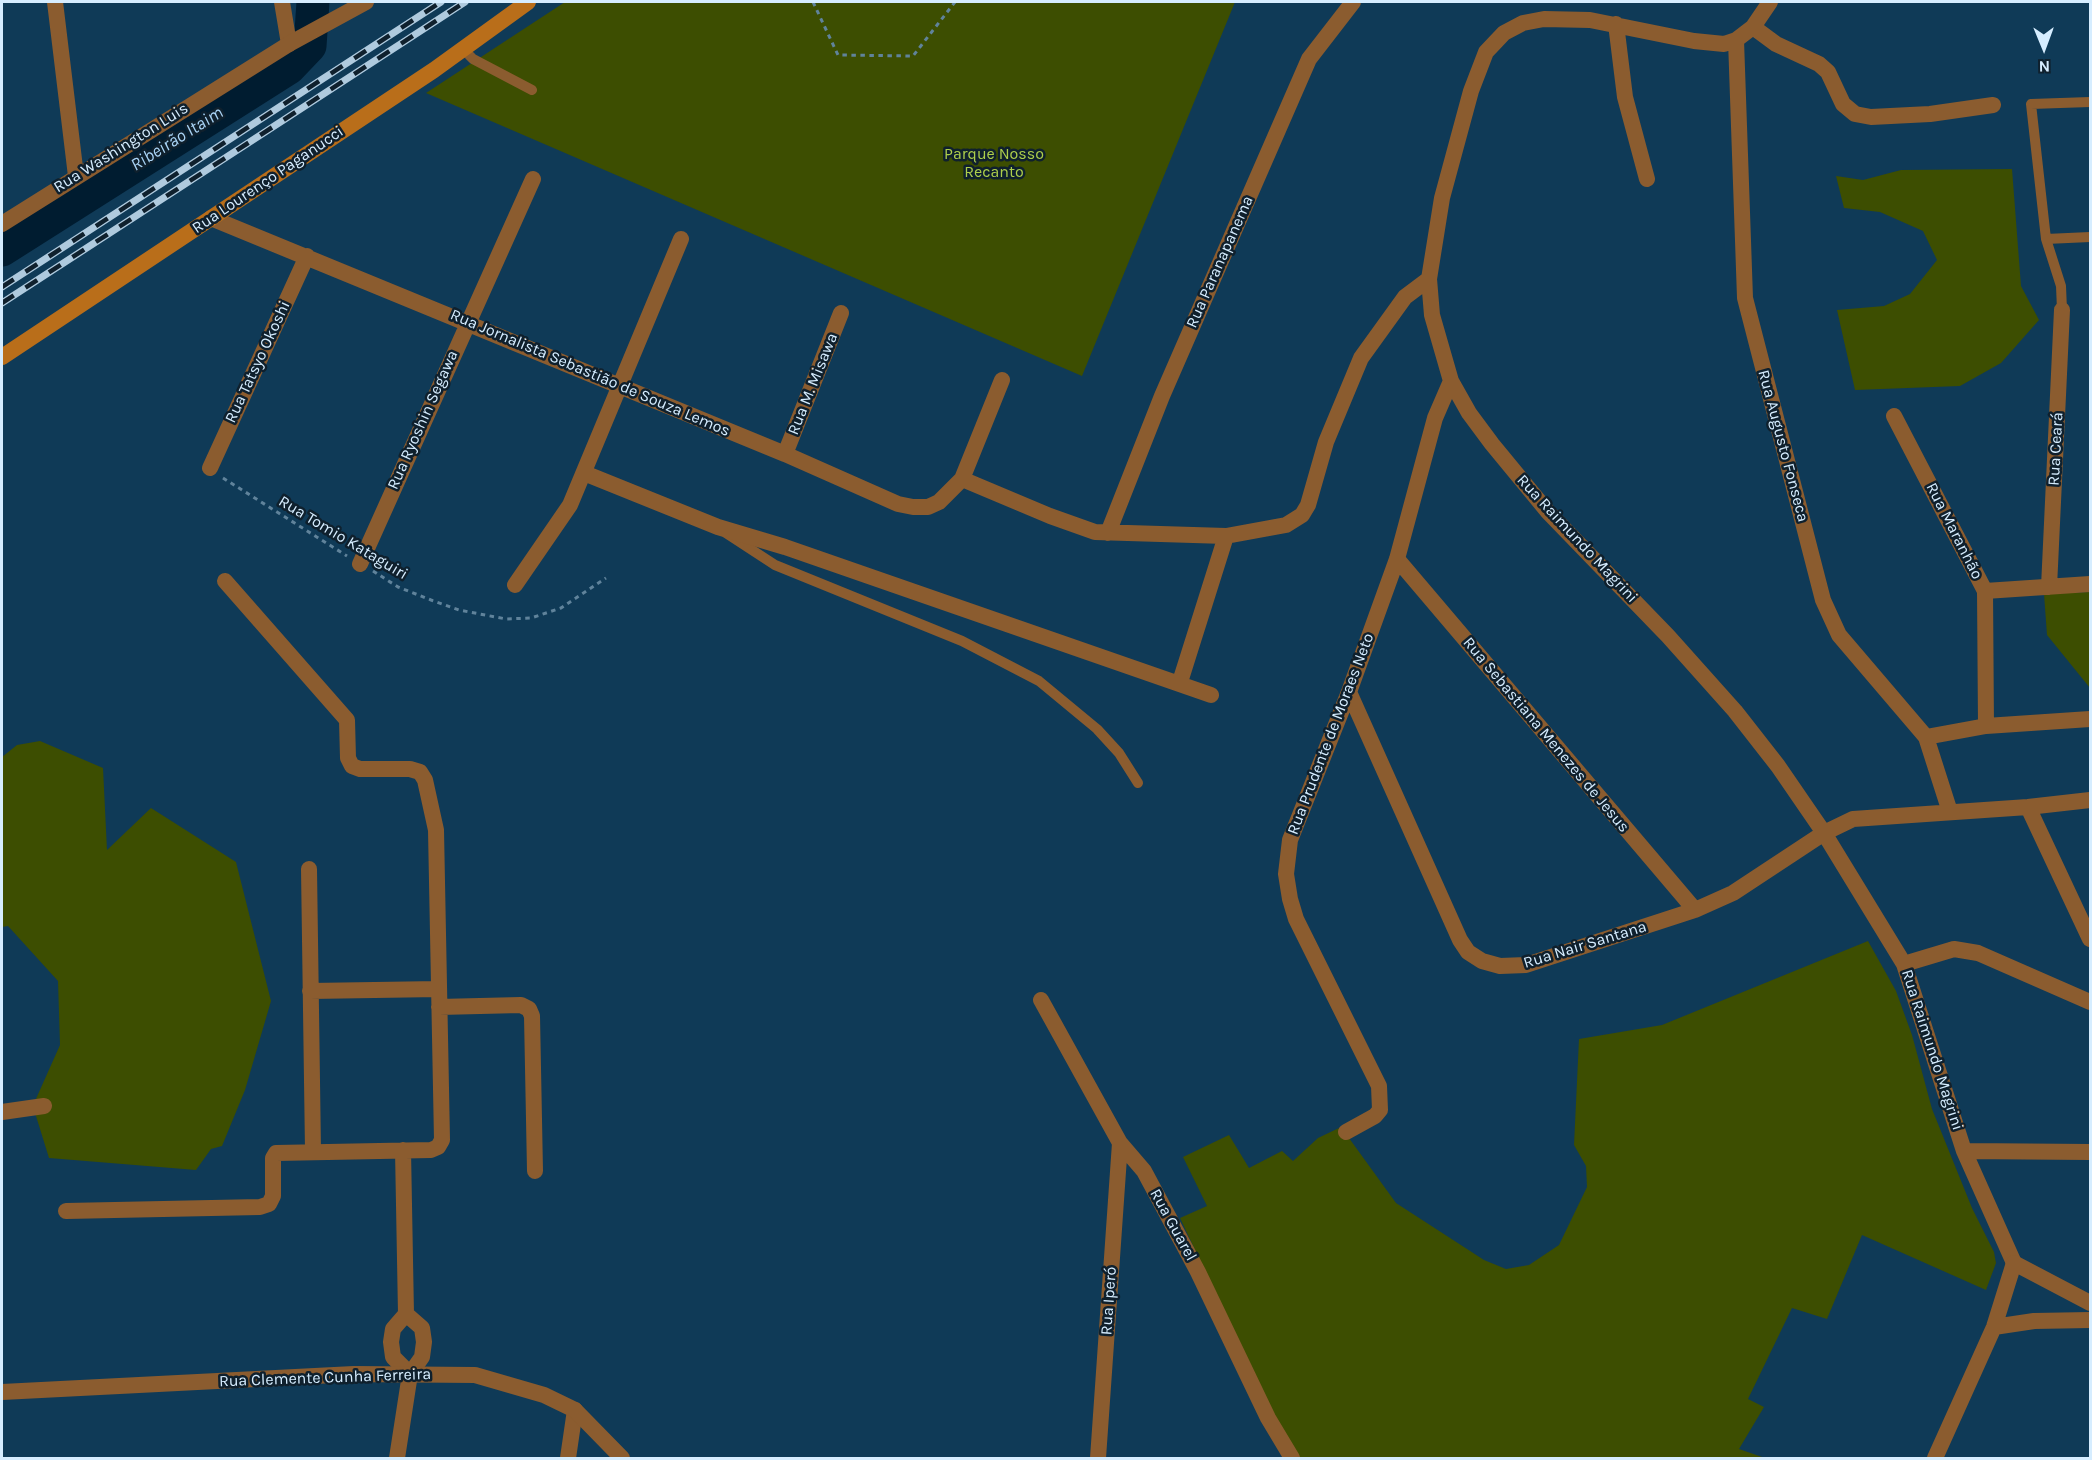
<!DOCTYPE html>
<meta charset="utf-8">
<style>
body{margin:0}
#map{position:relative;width:2092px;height:1460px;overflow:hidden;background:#0f3a57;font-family:Karla,sans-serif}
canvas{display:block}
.frame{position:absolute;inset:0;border:3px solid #d6edff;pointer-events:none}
.north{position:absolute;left:2014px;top:18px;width:60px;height:60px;-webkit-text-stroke:4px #0f202d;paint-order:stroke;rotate:179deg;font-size:16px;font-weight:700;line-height:24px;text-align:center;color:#d6edff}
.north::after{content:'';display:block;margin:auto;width:21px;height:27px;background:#d6edff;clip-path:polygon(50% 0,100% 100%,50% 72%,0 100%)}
</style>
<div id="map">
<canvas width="2092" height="1460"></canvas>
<div class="frame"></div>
<div class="north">N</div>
</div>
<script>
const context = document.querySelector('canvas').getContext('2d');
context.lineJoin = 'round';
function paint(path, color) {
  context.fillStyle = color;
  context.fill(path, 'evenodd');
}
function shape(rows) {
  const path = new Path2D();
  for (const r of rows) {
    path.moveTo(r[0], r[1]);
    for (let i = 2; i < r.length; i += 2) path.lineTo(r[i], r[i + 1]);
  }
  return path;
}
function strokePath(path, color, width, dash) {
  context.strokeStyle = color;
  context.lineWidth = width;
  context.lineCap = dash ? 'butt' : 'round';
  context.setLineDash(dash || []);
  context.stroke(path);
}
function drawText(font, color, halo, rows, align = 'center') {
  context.font = font + ' Karla,sans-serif';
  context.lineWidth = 5;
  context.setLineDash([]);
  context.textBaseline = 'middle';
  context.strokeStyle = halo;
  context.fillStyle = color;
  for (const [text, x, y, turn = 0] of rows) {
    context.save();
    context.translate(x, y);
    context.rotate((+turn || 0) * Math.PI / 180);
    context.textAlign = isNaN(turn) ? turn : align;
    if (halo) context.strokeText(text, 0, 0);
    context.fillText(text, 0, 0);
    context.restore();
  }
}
paint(shape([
 [565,2,1235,2,1082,376,426,93],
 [2012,169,2021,286,2039,320,2001,363,1960,386,1855,390,1837,310,1884,306,1910,294,1937,260,1923,231,1880,212,1844,208,1836,176,1863,180,1901,170],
 [2090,592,2090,688,2047,635,2044,594],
 [40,741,103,768,107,850,151,808,236,862,271,1001,245,1090,222,1146,211,1149,196,1170,49,1158,36,1116,35,1101,60,1045,58,981,8,926,2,927,2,757,17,745],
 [1868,941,1896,991,1912,1035,1932,1109,1972,1208,1994,1252,1996,1263,1986,1290,1862,1235,1827,1319,1792,1308,1748,1399,1764,1407,1739,1449,1765,1458,1299,1458,1278,1426,1180,1218,1207,1206,1183,1157,1229,1135,1249,1168,1282,1151,1293,1161,1318,1138,1341,1127,1396,1203,1484,1260,1506,1269,1529,1265,1559,1245,1587,1187,1586,1166,1574,1145,1579,1039,1662,1025]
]), '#3d4e01');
strokePath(shape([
 [2,250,289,68,310,46,313,2]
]), '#001c30', 33);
strokePath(shape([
 [813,2,838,55,913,56,955,2],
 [223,478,347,556],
 [373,571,398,587,431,600,459,610,506,619,531,618,561,608,606,578]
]), '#60839b', 3, [4.5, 4.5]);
strokePath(shape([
 [463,49,473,59,532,90],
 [2046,239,2090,237],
 [2062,310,2061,286,2046,239,2031,104,2090,102],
 [726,533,775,565,962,641,1039,681,1097,729,1119,753,1138,783]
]), '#8b5c2f', 10);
strokePath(shape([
 [55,2,76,176],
 [282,2,289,44],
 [1770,2,1753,27,1736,40,1724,44,1694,41,1590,20,1544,19,1523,23,1504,33,1486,52,1471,91,1442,198,1429,279,1432,315,1451,381,1469,413,1492,444,1548,512,1668,636,1735,711,1778,766,1824,833,1904,964,1964,1151,2014,1263],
 [1616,24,1625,97,1647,179],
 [1753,27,1776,44,1819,64,1828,72,1843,104,1855,114,1871,117,1930,114,1993,105],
 [1736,40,1745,298,1823,600,1839,635,1926,737,1950,812],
 [211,218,785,454,898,504,913,507,928,507,939,502,962,479,1002,380],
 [1894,416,1985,591,1986,726],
 [785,454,841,313],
 [210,468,307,256],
 [584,473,718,527,785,547,1211,695],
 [962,479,1050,516,1095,532,1226,536,1286,525,1302,515,1308,505,1326,442,1361,358,1405,297,1429,279],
 [1108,533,1162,396,1309,59,1353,2],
 [1397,559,1695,910],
 [360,564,533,179],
 [515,585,570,505,681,239],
 [2049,587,2062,310],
 [1985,591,2090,584],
 [1180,682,1226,536],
 [1349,692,1460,940,1468,952,1482,961,1500,966,1526,965,1695,910,1733,893,1824,833,1853,819,2028,807,2090,800],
 [1926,737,1986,726,2090,719],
 [2028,807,2090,939],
 [309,869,313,1151],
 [1904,964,1954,949,1978,953,2090,1002],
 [310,991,439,989],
 [1041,1000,1120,1143,1144,1171,1198,1272,1268,1418,1292,1458],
 [439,1007,521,1005,529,1009,532,1016,535,1171],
 [2,1112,44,1106],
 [1346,1132,1375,1116,1380,1110,1379,1086,1296,919,1290,899,1286,874,1290,840,1349,692,1397,559,1435,418,1451,381],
 [403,1150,406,1314,393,1329,391,1342,393,1357,410,1374],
 [1964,1151,2090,1152],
 [66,1211,260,1207,269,1204,273,1196,273,1158,276,1153,431,1150,438,1147,442,1140,436,830,425,780,420,772,410,769,360,769,352,766,348,758,347,720,225,581],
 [397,1458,410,1374,422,1357,424,1342,422,1328,406,1314],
 [568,1458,575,1410],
 [1098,1458,1120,1143]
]), '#8b5c2f', 16);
strokePath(shape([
 [2,224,289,44,366,2],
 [1994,1327,2034,1321,2090,1320],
 [2,1392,354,1374,475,1375,544,1395,575,1410,622,1458],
 [1935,1458,1994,1327,2014,1263,2090,1303]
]), '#8b5c2f', 16);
strokePath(shape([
 [2,357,434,70,528,2]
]), '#b96e1a', 16);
const rail = shape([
 [2,287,441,2],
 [2,303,465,2]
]);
strokePath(rail, '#afcade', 7);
strokePath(rail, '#0f202d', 4.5, [14]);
drawText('16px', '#d6edff', '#0f202d', [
 ["Rua Washington Luis",121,148,-32],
 ["Rua Lourenço Paganucci",268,180,-34],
 ["Rua Paranapanema",1220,262,-66],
 ["Rua Tatsyo Okoshi",258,362,-65],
 ["Rua Jornalista Sebastião de Souza Lemos",590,373,23],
 ["Rua M. Misawa",813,384,-68],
 ["Rua Ryoshin Segawa",423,420,-66],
 ["Rua Augusto Fonseca",1783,446,75],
 ["Rua Ceará",2056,449,-87],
 ["Rua Maranhão",1954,531,63],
 ["Rua Tomio Kataguiri",343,538,31],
 ["Rua Raimundo Magrini",1577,539,47],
 ["Rua Prudente de Moraes Neto",1331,734,-69],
 ["Rua Sebastiana Menezes de Jesus",1546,735,50],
 ["Rua Nair Santana",1585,945,-17],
 ["Rua Raimundo Magrini",1932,1050,72],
 ["Rua Guarel",1173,1225,61],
 ["Rua Iperó",1109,1301,-86],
 ["Rua Clemente Cunha Ferreira",325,1378,-2]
]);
drawText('16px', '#aecf4b', '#0f202d', [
 ["Parque Nosso",994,154],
 ["Recanto",994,172]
]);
drawText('italic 18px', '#aad4f6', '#0f202d', [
 ["Ribeirão Itaim",177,139,-32]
]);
</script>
